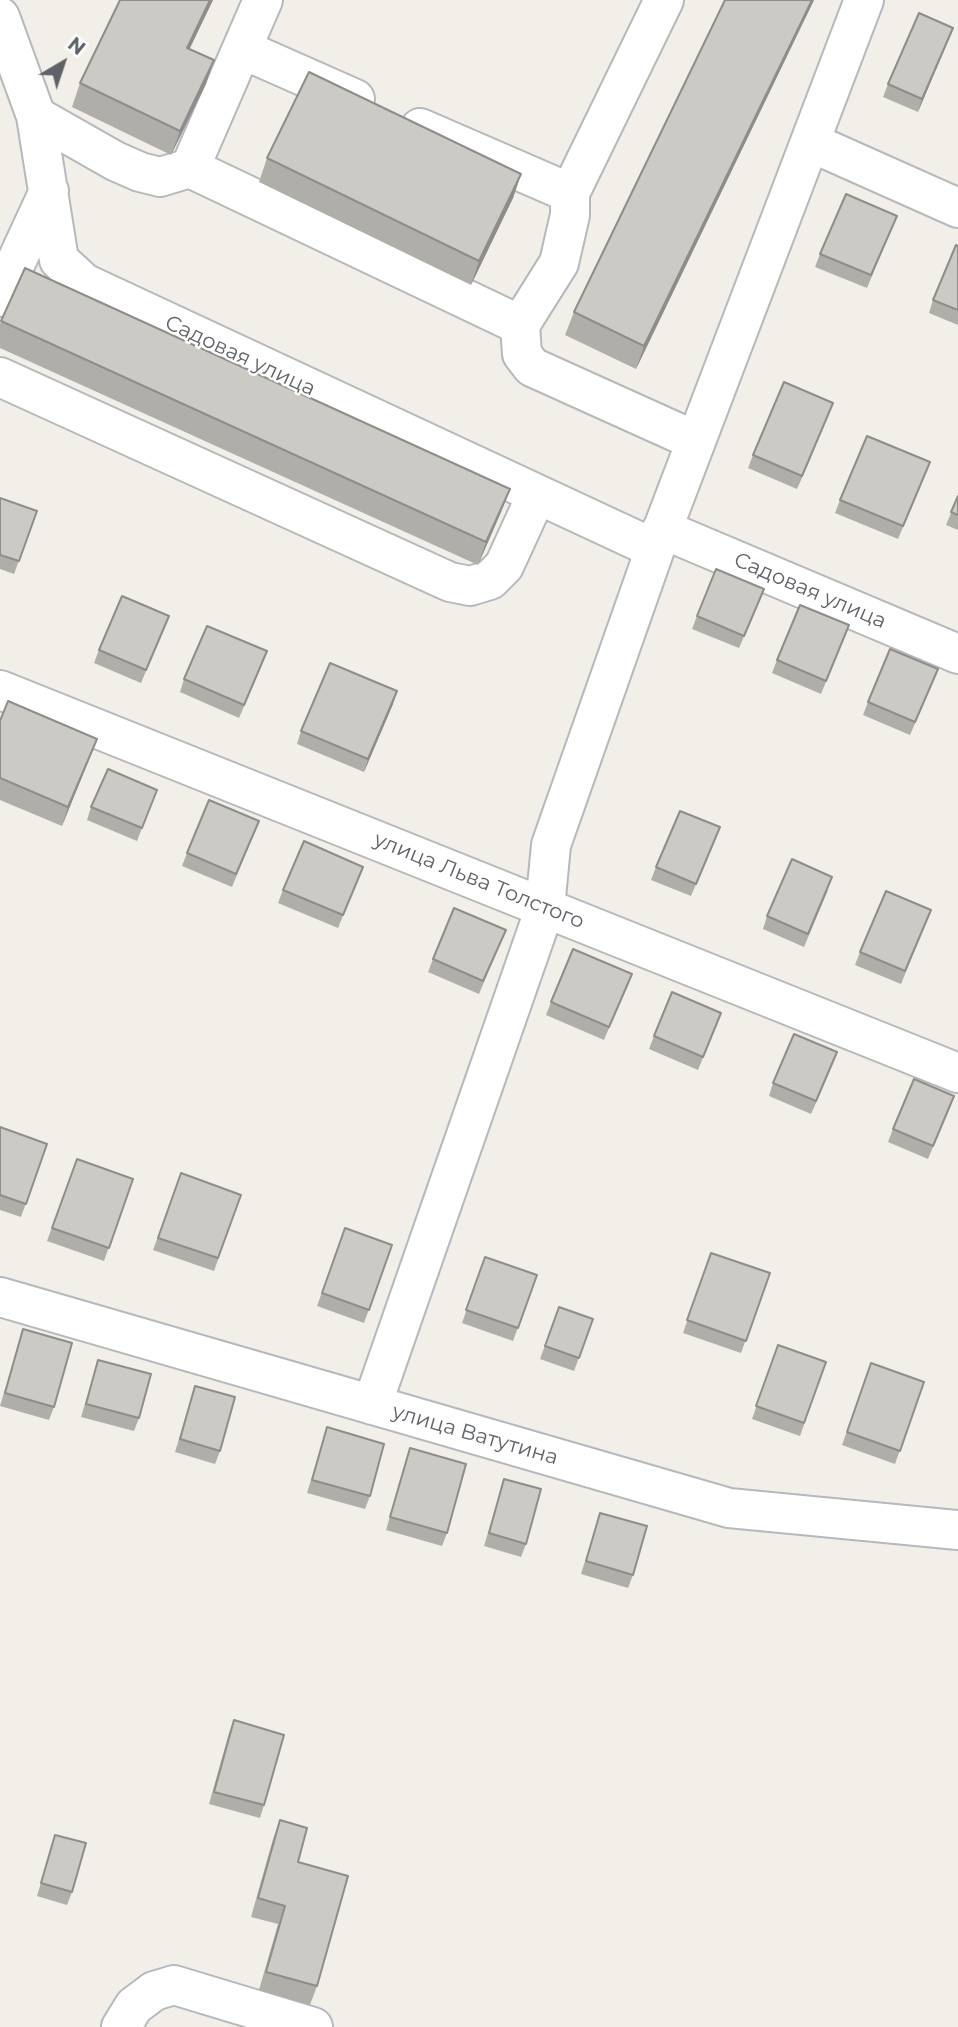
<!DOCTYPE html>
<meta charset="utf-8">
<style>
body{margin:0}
#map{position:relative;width:958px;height:2027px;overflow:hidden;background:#f1efe8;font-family:Montserrat,sans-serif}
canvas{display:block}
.north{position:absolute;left:28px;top:28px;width:70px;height:70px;-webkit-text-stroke:5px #fff;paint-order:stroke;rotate:39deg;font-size:19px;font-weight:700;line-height:28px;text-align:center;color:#5f6368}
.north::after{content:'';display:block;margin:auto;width:24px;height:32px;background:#5f6368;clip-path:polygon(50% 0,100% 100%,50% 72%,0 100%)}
</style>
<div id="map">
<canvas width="958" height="2027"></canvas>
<div class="north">N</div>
</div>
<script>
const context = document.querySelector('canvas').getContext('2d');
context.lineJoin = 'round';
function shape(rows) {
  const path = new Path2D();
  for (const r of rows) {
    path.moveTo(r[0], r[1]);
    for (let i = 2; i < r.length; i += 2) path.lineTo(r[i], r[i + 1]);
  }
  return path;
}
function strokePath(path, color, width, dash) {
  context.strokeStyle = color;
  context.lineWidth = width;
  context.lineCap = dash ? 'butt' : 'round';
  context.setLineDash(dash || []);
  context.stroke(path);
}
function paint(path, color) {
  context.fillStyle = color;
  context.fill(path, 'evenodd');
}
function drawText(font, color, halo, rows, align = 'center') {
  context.font = font + ' Montserrat,sans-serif';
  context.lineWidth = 5;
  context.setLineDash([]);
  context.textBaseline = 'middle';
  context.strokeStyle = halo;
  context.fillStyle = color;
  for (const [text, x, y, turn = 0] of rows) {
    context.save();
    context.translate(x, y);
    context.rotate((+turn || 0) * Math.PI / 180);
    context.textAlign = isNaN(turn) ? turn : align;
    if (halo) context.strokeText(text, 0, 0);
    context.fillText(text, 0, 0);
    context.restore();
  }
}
const minor = shape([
 [0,17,36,116,59,260,84,283,655,549],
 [242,49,355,99],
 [36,116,115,161,140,172,160,177,190,168,520,325,522,354,532,367,696,441],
 [420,128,570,193],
 [810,142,958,208],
 [190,168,263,0],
 [0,297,49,191],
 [520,325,559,263,570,215,570,193,664,0],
 [0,377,450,582,470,586,490,580,504,566,537,494],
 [662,529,958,654],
 [0,690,958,1073],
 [0,1297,729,1508,958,1530],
 [372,1405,545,908,551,845,655,549,864,0],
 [121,2027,134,2006,154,1991,174,1985,313,2027]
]);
strokePath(minor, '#b5b8bc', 42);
strokePath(minor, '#fff', 38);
paint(shape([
 [120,0,213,0,189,49,206,84,171,155,72,107,80,83],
 [814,0,636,369,565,335,574,312],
 [953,28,918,112,883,97,888,84],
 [267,158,521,174,513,198,471,285,259,182],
 [897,216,867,288,815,267,820,254],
 [958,246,958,325,929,313,933,300],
 [25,268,510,489,501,512,478,565,0,348,0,324],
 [833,403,797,489,748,468,753,455],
 [925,475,898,539,835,513,840,500],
 [958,496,958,530,946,525],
 [0,498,37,511,14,574,0,569],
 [759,602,739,648,692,629,697,616],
 [164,629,141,683,94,663,99,650],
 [844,638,821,694,772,673,777,660],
 [262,664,239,718,180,692,184,679],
 [933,682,910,735,863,715,868,702],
 [393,704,364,772,297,744,301,731],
 [0,721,90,757,62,826,0,800],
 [157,790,137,841,87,820,91,807],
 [254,834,232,887,182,866,187,853],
 [715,840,691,896,651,880,656,867],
 [363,867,338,928,278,903,283,890],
 [828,890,804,947,763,929,767,916],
 [931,910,901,984,855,965,860,952],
 [506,930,479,994,428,972,433,959],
 [632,974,604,1040,546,1015,551,1002],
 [721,1013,698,1070,649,1049,654,1036],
 [837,1052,811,1114,769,1096,773,1083],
 [949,1109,928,1159,888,1142,893,1129],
 [0,1127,47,1144,21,1217,0,1210],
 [77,1159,133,1179,104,1261,47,1241],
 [181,1173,241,1195,214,1271,153,1250],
 [345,1228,392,1245,364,1323,317,1306],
 [711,1253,770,1273,741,1353,683,1333],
 [485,1257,537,1275,513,1341,462,1323],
 [559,1307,593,1319,574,1371,540,1359],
 [23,1329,54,1407,49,1420,0,1406],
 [778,1345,826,1362,800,1436,752,1419],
 [98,1360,139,1418,134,1431,81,1417],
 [871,1363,924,1382,895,1464,842,1445],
 [195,1386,220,1451,215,1464,175,1452],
 [327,1427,370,1496,365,1509,307,1493],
 [410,1448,447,1533,442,1546,386,1530],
 [504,1479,526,1544,521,1557,484,1546],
 [600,1513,633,1575,628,1588,581,1574],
 [234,1720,264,1805,260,1818,209,1804,229,1733],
 [280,1820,298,1862,317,1986,310,2005,259,1990,278,1924,251,1917,273,1839],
 [55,1835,72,1892,67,1905,37,1896]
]), '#afaea9');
paint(shape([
 [210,0,213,0,179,71,187,48],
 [812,0,814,0,636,369,644,346],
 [953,28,948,41,918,112,922,99],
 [214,60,206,84,171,155,180,131],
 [521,174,513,198,471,285,479,261],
 [833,403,828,416,797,489,802,476],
 [510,489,501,512,478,565,486,542],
 [397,691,393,704,364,772,368,759],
 [97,739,90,757,62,826,68,807],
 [837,1052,832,1065,811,1114,816,1101]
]), '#8f8d8a');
const building = shape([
 [120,0,210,0,187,48,214,60,180,131,80,83,120,0],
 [725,0,812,0,644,346,574,312,725,0],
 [919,13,953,28,922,99,888,84,919,13],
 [309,72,521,174,479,261,267,158,309,72],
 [846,194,897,216,871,275,820,254,846,194],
 [956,245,958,246,958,310,933,300,956,245],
 [25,268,510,489,486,542,1,321,25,268],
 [784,382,833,403,802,476,753,455,784,382],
 [867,436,930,462,903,526,840,500,867,436],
 [958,496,958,515,951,512,958,496],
 [0,498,37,511,19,561,0,555,0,498],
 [716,569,764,589,744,636,697,616,716,569],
 [122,596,169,616,146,670,99,650,122,596],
 [800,605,849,625,826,681,777,660,800,605],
 [207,626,267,651,244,705,184,679,207,626],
 [890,649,938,669,915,722,868,702,890,649],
 [330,663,397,691,368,759,301,731,330,663],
 [8,701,97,739,68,807,0,778,0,721,8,701],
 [108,769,157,790,142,828,91,807,108,769],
 [209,800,259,821,236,874,187,853,209,800],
 [680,811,720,827,696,884,656,867,680,811],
 [304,841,363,867,343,915,283,890,304,841],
 [792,859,832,877,808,934,767,916,792,859],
 [886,891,931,910,905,971,860,952,886,891],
 [454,908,506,930,483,981,433,959,454,908],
 [573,949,632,974,609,1027,551,1002,573,949],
 [672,992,721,1013,703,1057,654,1036,672,992],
 [794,1034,837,1052,816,1101,773,1083,794,1034],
 [914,1079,954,1096,933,1146,893,1129,914,1079],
 [0,1127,47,1144,26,1204,0,1195,0,1127],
 [77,1159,133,1179,109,1248,52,1228,77,1159],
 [181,1173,241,1195,218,1258,158,1238,181,1173],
 [345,1228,392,1245,369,1310,322,1293,345,1228],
 [711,1253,770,1273,746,1341,687,1320,711,1253],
 [485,1257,537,1275,518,1328,466,1310,485,1257],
 [559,1307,593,1319,579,1358,545,1346,559,1307],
 [23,1329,72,1343,54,1407,5,1393,23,1329],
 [778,1345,826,1362,804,1423,756,1406,778,1345],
 [98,1360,151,1374,139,1418,86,1404,98,1360],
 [871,1363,924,1382,900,1451,847,1432,871,1363],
 [195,1386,235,1397,220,1451,180,1439,195,1386],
 [327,1427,384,1444,370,1496,312,1480,327,1427],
 [410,1448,466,1464,447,1533,390,1517,410,1448],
 [504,1479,541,1489,526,1544,489,1533,504,1479],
 [600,1513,647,1526,633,1575,586,1561,600,1513],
 [234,1720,284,1735,264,1805,214,1792,234,1720],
 [280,1820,307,1828,298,1862,348,1876,317,1986,266,1972,285,1906,258,1898,280,1820],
 [55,1835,86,1843,72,1892,41,1883,55,1835]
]);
paint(building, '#cccac5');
strokePath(building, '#8f8d8a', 2);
drawText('21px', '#5f6368', '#fff', [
 ["Садовая улица",240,356,25],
 ["Садовая улица",810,591,23],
 ["улица Льва Толстого",479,881,22],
 ["улица Ватутина",475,1435,16]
]);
</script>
